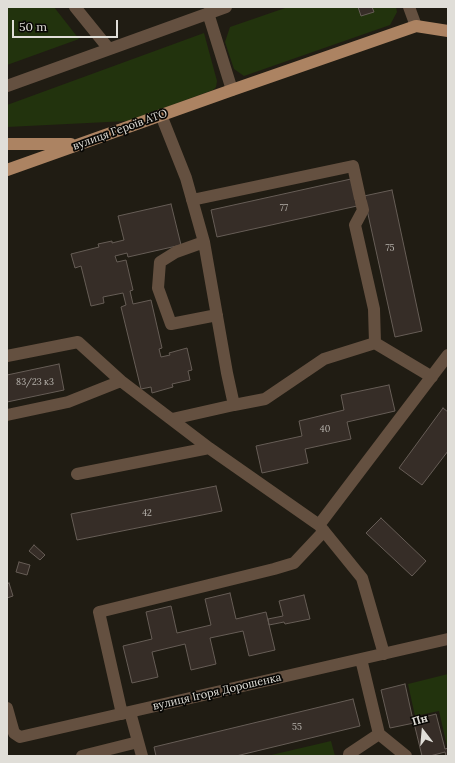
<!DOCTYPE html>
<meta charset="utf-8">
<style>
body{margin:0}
#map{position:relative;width:455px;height:763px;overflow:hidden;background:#201c13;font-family:Lora,serif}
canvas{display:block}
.frame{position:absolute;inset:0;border:8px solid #e0ded8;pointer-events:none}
.north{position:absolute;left:403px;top:711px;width:40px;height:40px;-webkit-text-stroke:3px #080704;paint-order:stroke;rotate:344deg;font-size:11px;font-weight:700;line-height:16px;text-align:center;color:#e0ded8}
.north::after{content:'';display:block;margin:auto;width:14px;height:18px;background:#e0ded8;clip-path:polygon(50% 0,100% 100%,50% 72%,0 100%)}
.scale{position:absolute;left:12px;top:20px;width:106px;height:18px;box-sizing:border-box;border:2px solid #e0ded8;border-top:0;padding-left:5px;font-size:12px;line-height:14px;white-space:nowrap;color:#e0ded8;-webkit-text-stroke:3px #080704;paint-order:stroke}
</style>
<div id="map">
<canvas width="455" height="763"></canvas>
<div class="frame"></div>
<div class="north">Пн</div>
<div class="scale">50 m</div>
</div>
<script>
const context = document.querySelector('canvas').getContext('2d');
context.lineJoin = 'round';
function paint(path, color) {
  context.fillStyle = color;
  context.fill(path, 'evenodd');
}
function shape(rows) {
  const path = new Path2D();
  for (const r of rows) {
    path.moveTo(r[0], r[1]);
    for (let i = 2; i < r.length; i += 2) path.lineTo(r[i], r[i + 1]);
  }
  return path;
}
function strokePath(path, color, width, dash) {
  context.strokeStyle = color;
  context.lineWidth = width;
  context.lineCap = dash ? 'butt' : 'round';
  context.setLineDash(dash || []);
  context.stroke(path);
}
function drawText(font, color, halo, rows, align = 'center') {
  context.font = font + ' Lora,serif';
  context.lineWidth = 3.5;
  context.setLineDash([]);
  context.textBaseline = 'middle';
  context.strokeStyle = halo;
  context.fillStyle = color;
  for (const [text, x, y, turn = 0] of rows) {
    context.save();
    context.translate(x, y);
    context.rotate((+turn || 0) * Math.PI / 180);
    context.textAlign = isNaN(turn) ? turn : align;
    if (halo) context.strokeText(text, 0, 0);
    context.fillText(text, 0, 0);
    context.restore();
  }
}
paint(shape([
 [7,7,54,7,79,39,7,65],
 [288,7,396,7,397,12,390,25,244,76,234,69,225,42,230,27],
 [204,33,217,81,216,87,213,90,128,121,7,127,7,105],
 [448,674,448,745,447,746,439,711,415,716,408,684],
 [331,741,335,756,267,756]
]), '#22330d');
const building = shape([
 [358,7,372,7,374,12,361,16,358,7],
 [351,179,357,206,217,237,211,210,351,179],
 [392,190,422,331,395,337,364,196,392,190],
 [171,204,181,245,128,257,127,253,115,256,117,262,126,260,133,290,130,291,133,304,151,300,162,348,159,349,161,357,170,355,169,353,187,348,192,370,188,371,190,380,172,384,173,387,152,393,151,387,141,389,121,307,126,305,123,293,103,297,104,303,91,306,81,266,75,268,71,254,99,247,98,244,112,241,112,243,124,240,118,216,171,204],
 [59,364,64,390,7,402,7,375,59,364],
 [389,385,395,411,347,422,351,439,305,449,308,463,262,473,256,446,302,436,299,421,344,410,341,395,389,385],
 [443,408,448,412,448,451,422,485,399,468,443,408],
 [216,486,222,511,77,540,71,514,216,486],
 [381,518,426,561,412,576,366,533,381,518],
 [34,545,45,555,40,560,29,551,34,545],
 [19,562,30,565,27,575,16,572,19,562],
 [9,583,13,596,7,598,7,584,9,583],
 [230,593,236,619,266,612,275,650,249,656,243,631,210,638,216,664,191,670,185,644,152,652,158,677,132,683,123,646,152,639,146,612,171,606,177,633,211,625,205,599,230,593],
 [304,595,310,619,285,624,284,622,269,625,268,619,283,616,279,601,304,595],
 [405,684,413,720,436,714,445,749,448,748,448,756,446,756,445,752,430,756,422,756,414,723,390,728,381,690,405,684],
 [353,699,360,726,236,756,156,756,154,747,353,699]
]);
paint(building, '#362d27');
strokePath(building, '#665d56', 1);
strokePath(shape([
 [75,7,109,49],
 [409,7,416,26],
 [208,13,232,90],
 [7,86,226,7],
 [161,115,186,178,204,242,227,373,234,405],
 [192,200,353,166,360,198],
 [361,202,363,210,355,225,374,309,375,343],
 [204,242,176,252,160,262,158,288,171,324,217,315],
 [7,356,78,342,121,381,209,448,319,525,362,578,384,654],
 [7,415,68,402,121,381],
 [172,419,234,405,265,399,324,359,375,343,432,377],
 [77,474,209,448],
 [319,525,448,355],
 [361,659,379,734,406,756],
 [7,708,14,733,20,737,448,639],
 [130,712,142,756],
 [122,714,99,612,274,569,294,563,324,531],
 [82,756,138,742],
 [349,756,349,754,379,734]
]), '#645040', 12);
strokePath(shape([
 [7,144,71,144],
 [7,170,232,90,416,26,448,31]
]), '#ac8362', 12);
drawText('9px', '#b6b2ac', null, [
 ["77",284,208],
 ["75",390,248],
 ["83/23 к3",35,382],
 ["40",325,429],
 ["42",147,513],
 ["55",297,727]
]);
drawText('11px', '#e0ded8', '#080704', [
 ["вулиця Героїв АТО",120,130,-20],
 ["вулиця Ігоря Дорошенка",217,692,-13]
]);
</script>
